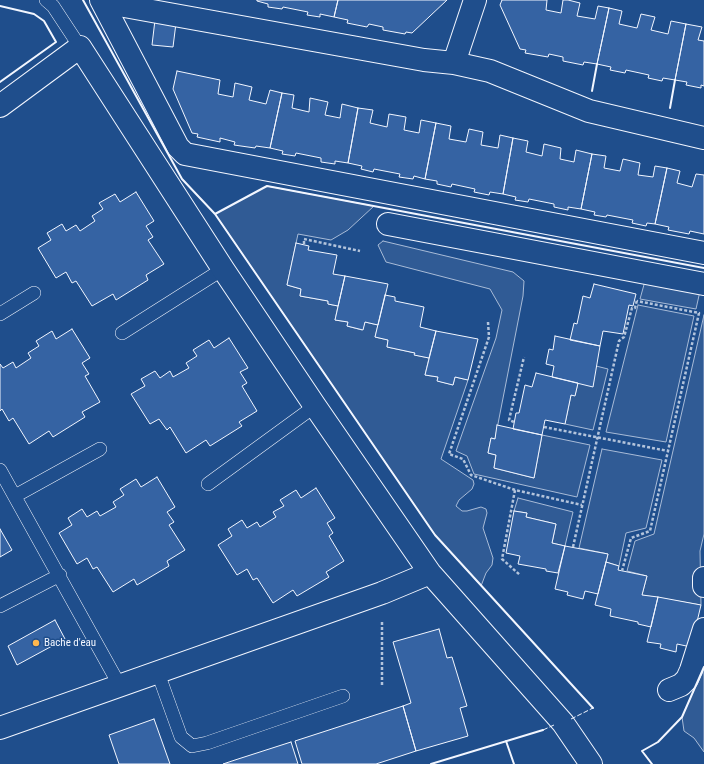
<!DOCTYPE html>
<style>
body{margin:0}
canvas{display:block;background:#1f4e8c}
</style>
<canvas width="704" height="764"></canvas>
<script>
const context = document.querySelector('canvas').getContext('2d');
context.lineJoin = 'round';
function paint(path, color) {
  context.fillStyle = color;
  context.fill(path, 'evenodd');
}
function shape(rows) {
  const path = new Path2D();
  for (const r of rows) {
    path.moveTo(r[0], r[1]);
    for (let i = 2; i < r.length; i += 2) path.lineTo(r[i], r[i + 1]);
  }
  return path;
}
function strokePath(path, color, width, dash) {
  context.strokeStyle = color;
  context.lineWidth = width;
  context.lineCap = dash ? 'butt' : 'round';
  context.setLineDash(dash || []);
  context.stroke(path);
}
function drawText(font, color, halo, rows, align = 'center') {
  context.font = font + ' "Roboto Condensed",sans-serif';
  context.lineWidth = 3;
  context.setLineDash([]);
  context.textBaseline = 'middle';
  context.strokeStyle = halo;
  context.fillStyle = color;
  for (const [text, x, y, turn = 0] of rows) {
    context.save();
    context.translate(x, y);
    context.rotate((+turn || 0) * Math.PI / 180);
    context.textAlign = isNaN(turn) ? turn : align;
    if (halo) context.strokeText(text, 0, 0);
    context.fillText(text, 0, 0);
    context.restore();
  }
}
const built = shape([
 [267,186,374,206,348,230,331,240,298,234,287,285,301,289,300,296,328,301,328,304,338,306,335,320,348,322,347,326,362,330,365,322,378,325,375,337,388,340,387,347,415,353,415,355,429,358,425,375,438,377,438,381,453,385,455,377,468,380,441,459,473,480,474,484,472,489,459,500,456,506,462,511,467,511,481,507,486,509,487,513,483,528,493,558,492,565,486,573,481,586,435,535,215,214,267,186],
 [383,241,513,272,524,281,523,296,495,439,491,438,488,453,496,455,494,468,534,478,542,435,590,445,577,497,474,474,467,456,456,451,496,338,502,310,490,289,386,262,378,245,383,241],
 [645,281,700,291,696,309,640,299,645,281],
 [638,305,694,316,666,442,606,432,638,305],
 [704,315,704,534,700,551,701,605,642,595,647,576,627,571,635,541,654,534,704,315],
 [596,366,608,369,593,430,565,424,571,395,575,395,578,383,596,366],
 [602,449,662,460,646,528,626,533,619,566,606,562,608,554,579,548,602,449],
 [518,498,573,512,565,546,552,543,556,524,526,517,527,513,514,511,518,498],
 [704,667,704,752,694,738,684,731,682,717,704,667]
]);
paint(built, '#305b95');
strokePath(built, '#a8bbd7', 1);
const building = shape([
 [257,0,338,0,334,17,320,14,320,17,307,15,308,12,283,7,282,9,268,7,268,4,257,1,257,0],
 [338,0,447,0,412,33,406,32,405,34,383,30,383,27,369,24,367,27,347,23,348,20,334,17,338,0],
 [502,0,547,0,546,10,561,13,563,0,568,0,580,3,577,16,595,19,598,6,609,8,597,64,584,62,583,65,563,61,563,57,549,54,548,57,525,53,526,50,520,49,500,5,502,0],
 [609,8,622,11,619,24,637,28,641,14,655,17,651,30,668,34,671,21,686,24,675,80,663,78,662,81,648,78,649,75,626,70,625,73,610,70,611,67,597,64,609,8],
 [155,20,176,23,173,47,152,45,155,20],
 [686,24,702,27,698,40,704,41,704,86,701,85,701,88,686,85,687,82,675,80,686,24],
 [177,71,220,80,218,94,233,97,235,83,252,87,249,100,266,104,270,90,282,93,270,148,256,146,255,148,234,145,235,142,220,138,220,142,197,137,198,134,192,133,173,89,177,71],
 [282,93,294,95,292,108,309,112,310,98,328,102,325,115,340,118,342,104,358,108,348,163,335,161,335,164,321,162,321,158,296,153,295,156,282,154,283,151,270,148,282,93],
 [358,108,373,110,370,123,387,127,389,114,406,117,404,130,419,133,421,120,436,123,425,179,414,176,413,179,399,177,400,174,374,169,373,172,361,169,362,166,348,163,358,108],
 [436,123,451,126,449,139,466,142,469,129,483,132,481,145,498,148,500,135,513,138,503,194,490,192,489,195,474,192,475,189,452,184,451,187,437,184,437,181,425,179,436,123],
 [513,138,528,141,526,152,542,156,544,144,561,148,560,159,574,162,576,150,592,154,581,209,568,207,568,210,554,207,554,204,529,199,528,202,515,200,516,197,503,194,513,138],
 [592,154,606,156,604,168,620,171,623,159,640,163,638,175,653,177,655,166,667,168,655,224,647,223,646,226,632,223,633,220,607,215,606,217,594,215,595,212,581,209,592,154],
 [667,168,680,171,677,183,692,187,696,174,704,175,704,234,690,231,689,234,668,230,669,227,655,224,667,168],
 [136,192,154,221,146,226,153,237,148,240,164,264,146,275,148,280,116,300,113,294,92,306,76,281,72,283,66,272,56,278,38,248,51,240,47,233,62,224,66,231,76,225,80,231,95,221,92,216,103,209,99,203,115,194,120,202,136,192],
 [296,243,309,246,308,250,337,255,333,274,345,276,338,306,328,304,328,301,300,296,301,289,287,285,296,243],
 [345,276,388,284,378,325,365,322,363,330,347,326,348,322,335,320,345,276],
 [594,284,636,294,633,306,629,305,623,334,603,331,600,346,570,340,574,323,577,324,583,296,590,298,594,284],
 [385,295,395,297,395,301,424,307,420,327,436,331,429,358,414,355,415,353,387,347,388,340,375,337,385,295],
 [72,329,90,358,82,363,89,374,85,376,100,402,82,412,85,417,53,437,49,431,29,444,13,418,9,421,2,409,0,411,0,364,3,368,13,362,16,368,31,358,28,353,39,346,36,341,52,331,56,339,72,329],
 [436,331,478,339,468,380,455,377,453,385,437,381,438,377,425,375,436,331],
 [555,336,600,346,593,387,552,377,554,366,546,364,549,349,553,350,555,336],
 [229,338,248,368,240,372,247,383,242,386,257,411,239,422,242,426,210,446,206,440,186,453,170,427,167,430,159,419,150,424,131,394,145,386,141,379,155,371,160,378,170,371,173,377,189,368,186,363,197,356,193,350,209,340,214,348,229,338],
 [536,373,578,383,575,396,571,395,565,424,545,420,542,435,513,429,516,413,519,413,525,385,532,387,536,373],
 [497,425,542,435,534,478,494,468,496,455,488,453,491,438,495,439,497,425],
 [157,477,175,507,167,512,174,522,169,525,185,550,167,561,169,566,137,585,134,579,113,592,97,567,93,569,87,558,77,564,59,533,72,525,68,518,82,509,87,517,97,511,100,516,116,507,113,502,124,495,120,489,136,479,141,487,157,477],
 [316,488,335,518,327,523,333,533,329,536,344,561,326,572,329,577,297,596,293,590,273,603,257,578,253,580,247,569,237,575,218,545,232,536,228,529,242,520,247,528,257,522,260,527,276,517,273,512,284,506,280,500,296,490,301,498,316,488],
 [514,511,527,513,526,517,556,524,552,543,565,546,558,573,546,571,546,569,518,564,520,556,506,553,514,511],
 [0,529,12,550,0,557,0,529],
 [565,546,608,554,598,594,585,591,583,599,567,595,568,592,555,589,565,546],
 [606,562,619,566,618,570,647,576,642,595,658,597,651,627,638,624,638,622,610,616,611,609,595,605,606,562],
 [658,597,701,605,691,647,677,644,676,652,660,648,661,644,647,642,658,597],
 [55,620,65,639,17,665,8,646,55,620],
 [439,629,447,658,452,657,467,706,460,708,468,736,416,751,403,706,411,703,393,642,439,629],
 [403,706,416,751,376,764,302,764,295,741,403,706],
 [154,719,170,764,119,764,109,735,154,719],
 [291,742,298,764,223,764,235,760,291,742]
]);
paint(building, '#3563a3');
strokePath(building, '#f2f6ff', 1);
const lane = shape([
 [46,0,53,6,80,47],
 [0,314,34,293],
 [122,333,223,269],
 [0,470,120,686],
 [208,484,315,406],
 [15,496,100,449],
 [0,606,60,575],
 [158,673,181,737,192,746,207,743,343,696]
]);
const street = shape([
 [101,0,178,147,185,154,704,253],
 [102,2,424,60,454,63,490,71,589,111,704,138],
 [454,63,475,0],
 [0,106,80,47,223,269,315,406,430,573,563,723,591,764],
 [388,224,704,284],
 [704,578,704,586],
 [669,690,681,685,687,679,691,670,704,629],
 [0,728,382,593,430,573]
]);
strokePath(lane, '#f2f6ff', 14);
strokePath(street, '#f2f6ff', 24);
strokePath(shape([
 [304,244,304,239,360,251],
 [488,322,489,337,449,454,463,459,471,475,515,490,582,505],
 [514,422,509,420,524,357],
 [544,427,668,451],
 [515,490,502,559,520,575],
 [573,547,619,341,624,337,632,308,635,308,637,300],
 [622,571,631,538,650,531,699,313,637,301],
 [382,622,382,687]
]), '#b3c4dc', 2.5, [3, 2]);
strokePath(lane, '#1f4e8c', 13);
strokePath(street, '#1f4e8c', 22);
strokePath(shape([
 [571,719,593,708],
 [543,730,554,725]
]), '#f2f6ff', 1, [5, 2]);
strokePath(shape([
 [83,0,182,179,215,214],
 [0,6,34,14,44,21,56,42,0,82],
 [592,91,597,64],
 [670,108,675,80],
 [593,708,435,535,215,214,267,186,704,268],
 [506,741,514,764],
 [431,764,543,730],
 [652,764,642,751,658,742,682,717,704,667]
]), '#f2f6ff', 2);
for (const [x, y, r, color] of [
 [36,643,4,"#ffb74d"]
]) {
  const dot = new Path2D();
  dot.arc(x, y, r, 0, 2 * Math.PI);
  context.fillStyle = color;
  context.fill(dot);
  strokePath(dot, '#1f4e8c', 1.5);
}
drawText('11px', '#f2f6ff', '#1f4e8c', [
 ["Bache d'eau",44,643]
], 'left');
</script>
